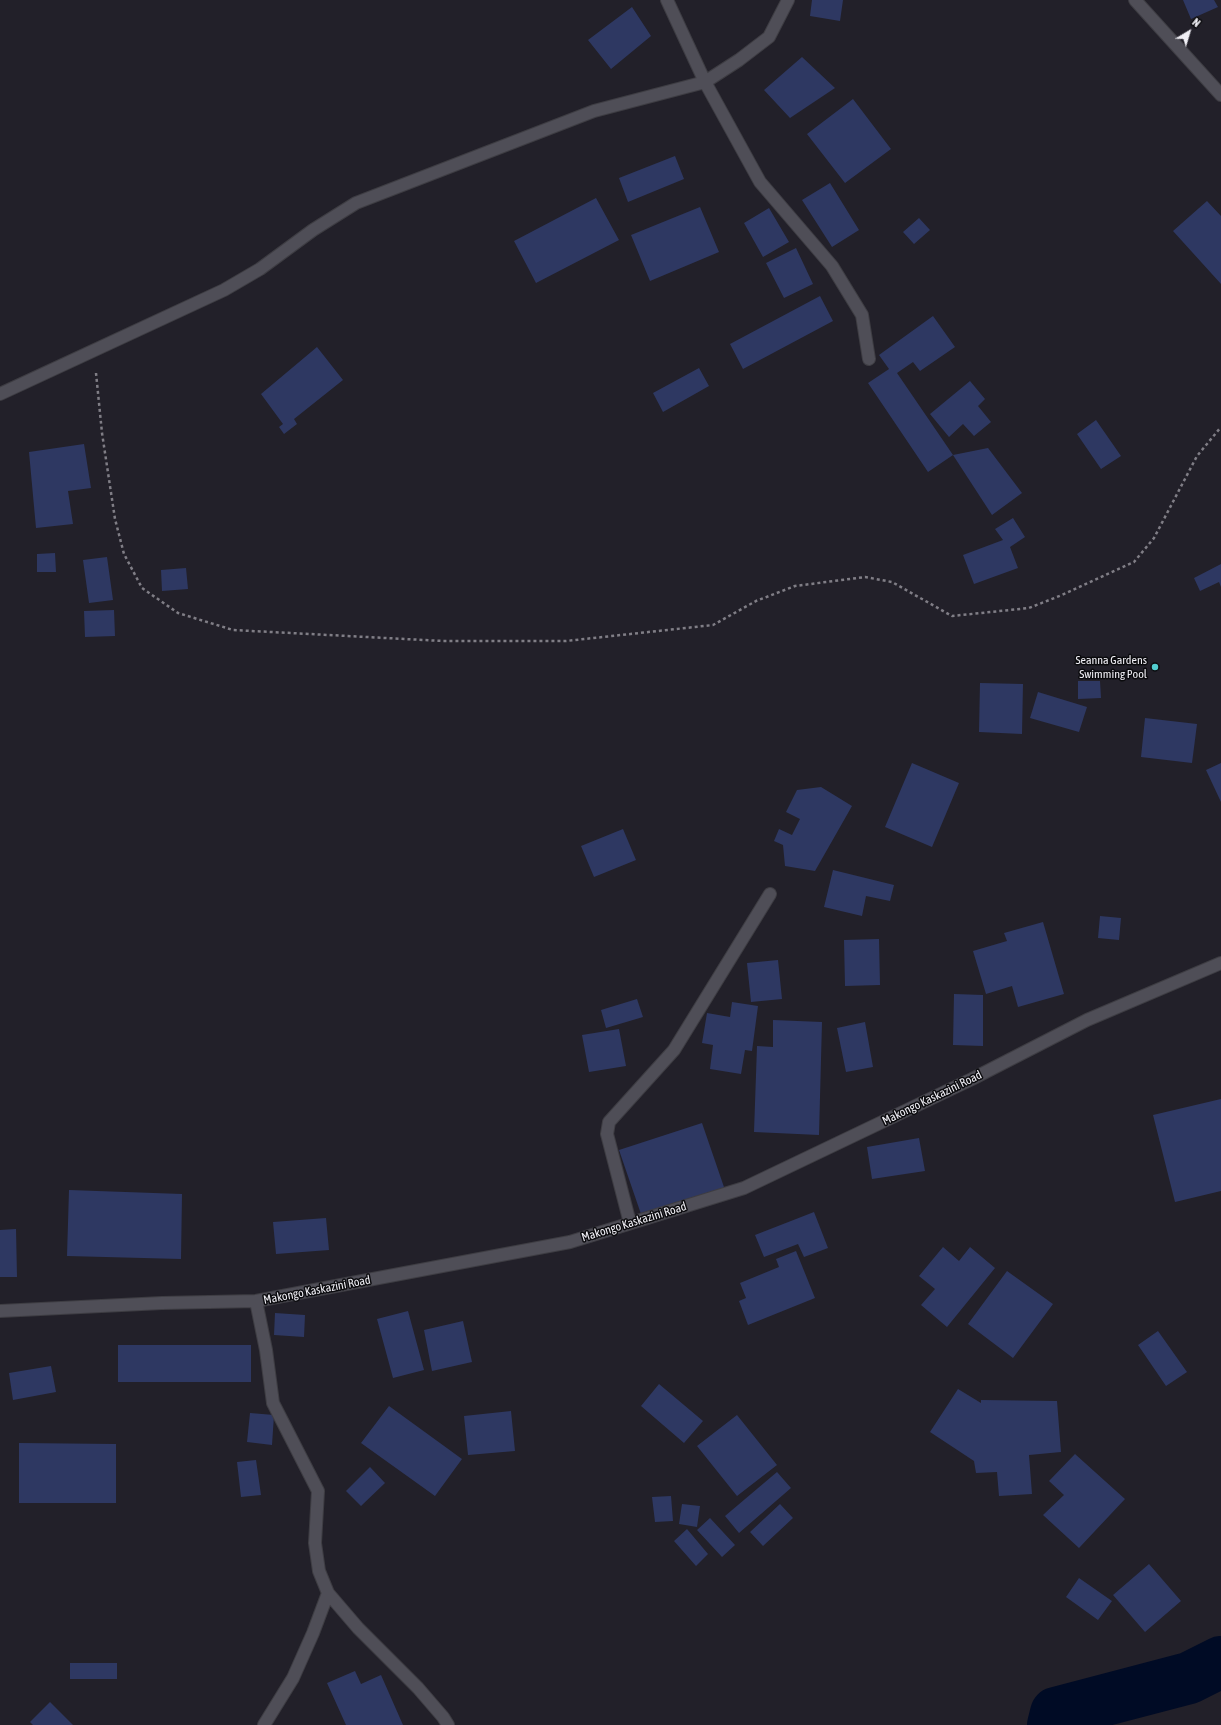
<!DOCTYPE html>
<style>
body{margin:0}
#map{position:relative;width:1221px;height:1725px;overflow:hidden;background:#222029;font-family:"Asap Condensed",sans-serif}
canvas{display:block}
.north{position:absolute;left:1169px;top:12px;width:40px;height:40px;-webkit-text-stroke:3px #0b0b0e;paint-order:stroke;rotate:38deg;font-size:11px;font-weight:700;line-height:16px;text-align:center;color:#f1f0f6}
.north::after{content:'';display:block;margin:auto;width:14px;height:18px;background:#f1f0f6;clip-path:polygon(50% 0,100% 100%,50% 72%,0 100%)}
</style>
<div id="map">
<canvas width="1221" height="1725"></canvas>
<div class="north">N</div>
</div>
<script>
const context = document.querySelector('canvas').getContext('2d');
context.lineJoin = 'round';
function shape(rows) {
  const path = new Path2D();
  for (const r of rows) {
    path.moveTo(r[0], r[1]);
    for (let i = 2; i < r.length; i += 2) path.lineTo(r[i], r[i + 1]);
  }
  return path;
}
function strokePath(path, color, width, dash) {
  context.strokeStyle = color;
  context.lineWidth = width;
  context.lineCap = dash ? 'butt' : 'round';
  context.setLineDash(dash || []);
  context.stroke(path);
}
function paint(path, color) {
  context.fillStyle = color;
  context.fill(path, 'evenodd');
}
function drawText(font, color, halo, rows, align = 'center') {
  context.font = font + ' "Asap Condensed",sans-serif';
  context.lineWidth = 3;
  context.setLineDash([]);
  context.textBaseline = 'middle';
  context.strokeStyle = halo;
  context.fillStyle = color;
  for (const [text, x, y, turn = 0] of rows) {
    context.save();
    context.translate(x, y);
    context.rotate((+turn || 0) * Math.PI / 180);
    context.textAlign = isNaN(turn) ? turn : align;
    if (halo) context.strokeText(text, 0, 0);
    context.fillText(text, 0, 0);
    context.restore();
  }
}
strokePath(shape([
 [1053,1725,1056,1713,1189,1678,1221,1662]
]), '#000b25', 52);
paint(shape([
 [812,0,843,0,840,21,810,16],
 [1183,0,1214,0,1218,7,1191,19],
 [632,7,651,36,611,69,588,40],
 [802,57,835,88,790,118,764,90],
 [853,99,891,149,845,183,807,134],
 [675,156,684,179,628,202,619,178],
 [830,183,859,230,832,247,802,200],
 [596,198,619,240,536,283,514,241],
 [1207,201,1221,216,1221,284,1173,231],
 [700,207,719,252,650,281,631,235],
 [769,208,789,242,763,257,744,223],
 [919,218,930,230,914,244,903,232],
 [796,248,813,284,784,298,766,263],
 [820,296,833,321,743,369,730,344],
 [933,316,955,347,920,371,913,362,897,373,953,455,928,472,868,383,889,369,879,355],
 [317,347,343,380,294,419,297,424,284,434,279,427,283,424,261,394],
 [699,368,709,386,663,412,653,393],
 [970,381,985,399,978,406,991,422,974,436,963,424,949,437,930,414],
 [1096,420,1121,456,1101,469,1077,434],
 [84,444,91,488,68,491,73,524,36,528,29,452],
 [988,448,1022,493,992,515,953,455],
 [1013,518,1025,537,1010,547,1018,568,974,584,963,555,1003,540,995,529],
 [55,553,56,572,37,572,37,554],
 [107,557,113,600,89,603,83,560],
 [1221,564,1221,587,1219,582,1200,591,1194,578],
 [186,568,188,589,162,591,161,570],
 [114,610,115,636,85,637,84,611],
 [1078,681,1100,681,1101,698,1078,699],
 [980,683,1023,684,1022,734,979,732],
 [1038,692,1087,707,1079,732,1030,718],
 [1145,718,1197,724,1192,763,1141,757],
 [912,763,959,783,932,847,885,827],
 [1221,763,1221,802,1206,770],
 [821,787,852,806,815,871,785,866,783,845,774,841,779,829,792,835,800,819,786,812,797,790],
 [623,829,636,860,594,877,581,846],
 [833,870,894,885,890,901,866,896,862,916,824,907],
 [1100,916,1121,918,1119,940,1098,938],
 [1043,922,1064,994,1018,1007,1012,986,986,994,973,951,1007,941,1004,933],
 [879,939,880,985,845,986,844,940],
 [778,960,782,999,751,1002,747,963],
 [954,994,983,995,983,1046,953,1045],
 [637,999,643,1017,606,1028,601,1010],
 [732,1002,758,1006,752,1051,745,1050,741,1074,710,1069,713,1045,702,1043,707,1013,730,1017],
 [773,1020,822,1022,819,1135,754,1132,757,1046,773,1047],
 [865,1022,873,1067,846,1072,837,1028],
 [619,1029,626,1066,589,1072,582,1035],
 [1221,1099,1221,1191,1175,1202,1153,1115],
 [702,1123,725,1190,642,1217,619,1150],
 [919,1138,925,1171,872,1179,867,1147],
 [69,1190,182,1194,181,1259,67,1256],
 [814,1212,828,1248,804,1257,798,1244,764,1257,755,1235],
 [326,1218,329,1250,276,1254,273,1222],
 [16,1229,17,1277,0,1277,0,1230],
 [943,1247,959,1261,970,1247,995,1268,947,1327,921,1305,935,1289,919,1276],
 [796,1251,815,1298,748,1325,739,1301,746,1298,740,1283,779,1267,776,1259],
 [1007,1271,1053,1304,1013,1358,968,1324],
 [408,1311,424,1370,393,1378,377,1319],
 [275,1313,305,1315,304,1337,274,1335],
 [463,1321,472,1362,432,1371,424,1330],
 [1158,1331,1187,1372,1166,1386,1138,1345],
 [118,1345,251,1345,251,1382,118,1382],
 [51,1366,56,1392,13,1400,9,1373],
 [659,1384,703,1421,684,1443,641,1406],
 [958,1389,981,1403,981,1400,1057,1401,1061,1452,1029,1455,1032,1494,999,1496,997,1472,976,1473,974,1461,930,1432],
 [389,1406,462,1459,435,1496,361,1443],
 [511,1411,515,1451,468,1455,464,1416],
 [250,1413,274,1415,272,1445,247,1442],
 [737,1415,777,1465,737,1496,697,1446],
 [19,1443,116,1444,116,1503,19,1503],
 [1075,1454,1125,1499,1079,1548,1043,1515,1064,1495,1049,1481],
 [256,1460,261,1495,241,1497,237,1462],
 [370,1467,385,1483,361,1506,346,1491],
 [777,1472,791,1488,739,1533,725,1516],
 [671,1496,673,1521,655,1522,652,1497],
 [682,1504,700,1506,697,1527,679,1524],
 [780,1504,793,1518,763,1546,750,1532],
 [710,1518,735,1545,722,1557,697,1530],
 [687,1529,708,1554,696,1566,674,1541],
 [1149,1564,1181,1601,1145,1632,1113,1595],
 [1079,1578,1112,1601,1098,1620,1066,1597],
 [70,1663,117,1663,117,1679,70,1679],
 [355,1671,361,1684,381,1675,403,1725,346,1725,327,1683],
 [50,1702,73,1725,33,1725,30,1722]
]), '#2e3862');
const minor = shape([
 [667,0,705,82,760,182,832,266,862,315,869,359],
 [1135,0,1221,95],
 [0,394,224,290,260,269,313,230,356,203,594,111,705,82,739,60,769,37,788,0],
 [630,1223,607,1134,609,1122,674,1050,770,894],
 [256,1301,266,1350,273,1403,318,1491,315,1543,319,1571,328,1593,358,1628,418,1688,443,1717,448,1725],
 [0,1311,162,1303,256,1301,570,1242,744,1188,972,1079,1087,1020,1221,963],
 [264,1725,293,1678,313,1633,328,1593]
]);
strokePath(minor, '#3e3d43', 14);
strokePath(shape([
 [96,373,102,433,115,519,124,554,142,588,178,613,233,630,443,641,566,641,713,625,756,601,795,586,865,577,892,582,952,616,1029,608,1062,595,1134,562,1154,538,1197,456,1221,427]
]), '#807e86', 2.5, [3, 3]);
strokePath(minor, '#4f4e57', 12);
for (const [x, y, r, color] of [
 [1155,667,4,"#52cdcf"]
]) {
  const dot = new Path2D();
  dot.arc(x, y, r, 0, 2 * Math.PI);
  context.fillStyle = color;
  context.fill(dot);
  strokePath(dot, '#0b0b0e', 1.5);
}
drawText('12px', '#f1f0f6', '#0b0b0e', [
 ["Seanna Gardens",1147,660],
 ["Swimming Pool",1147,674]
], 'right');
drawText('12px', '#f1f0f6', '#0b0b0e', [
 ["Makongo Kaskazini Road",932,1098,-26],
 ["Makongo Kaskazini Road",634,1222,-17],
 ["Makongo Kaskazini Road",317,1290,-11]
]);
</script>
